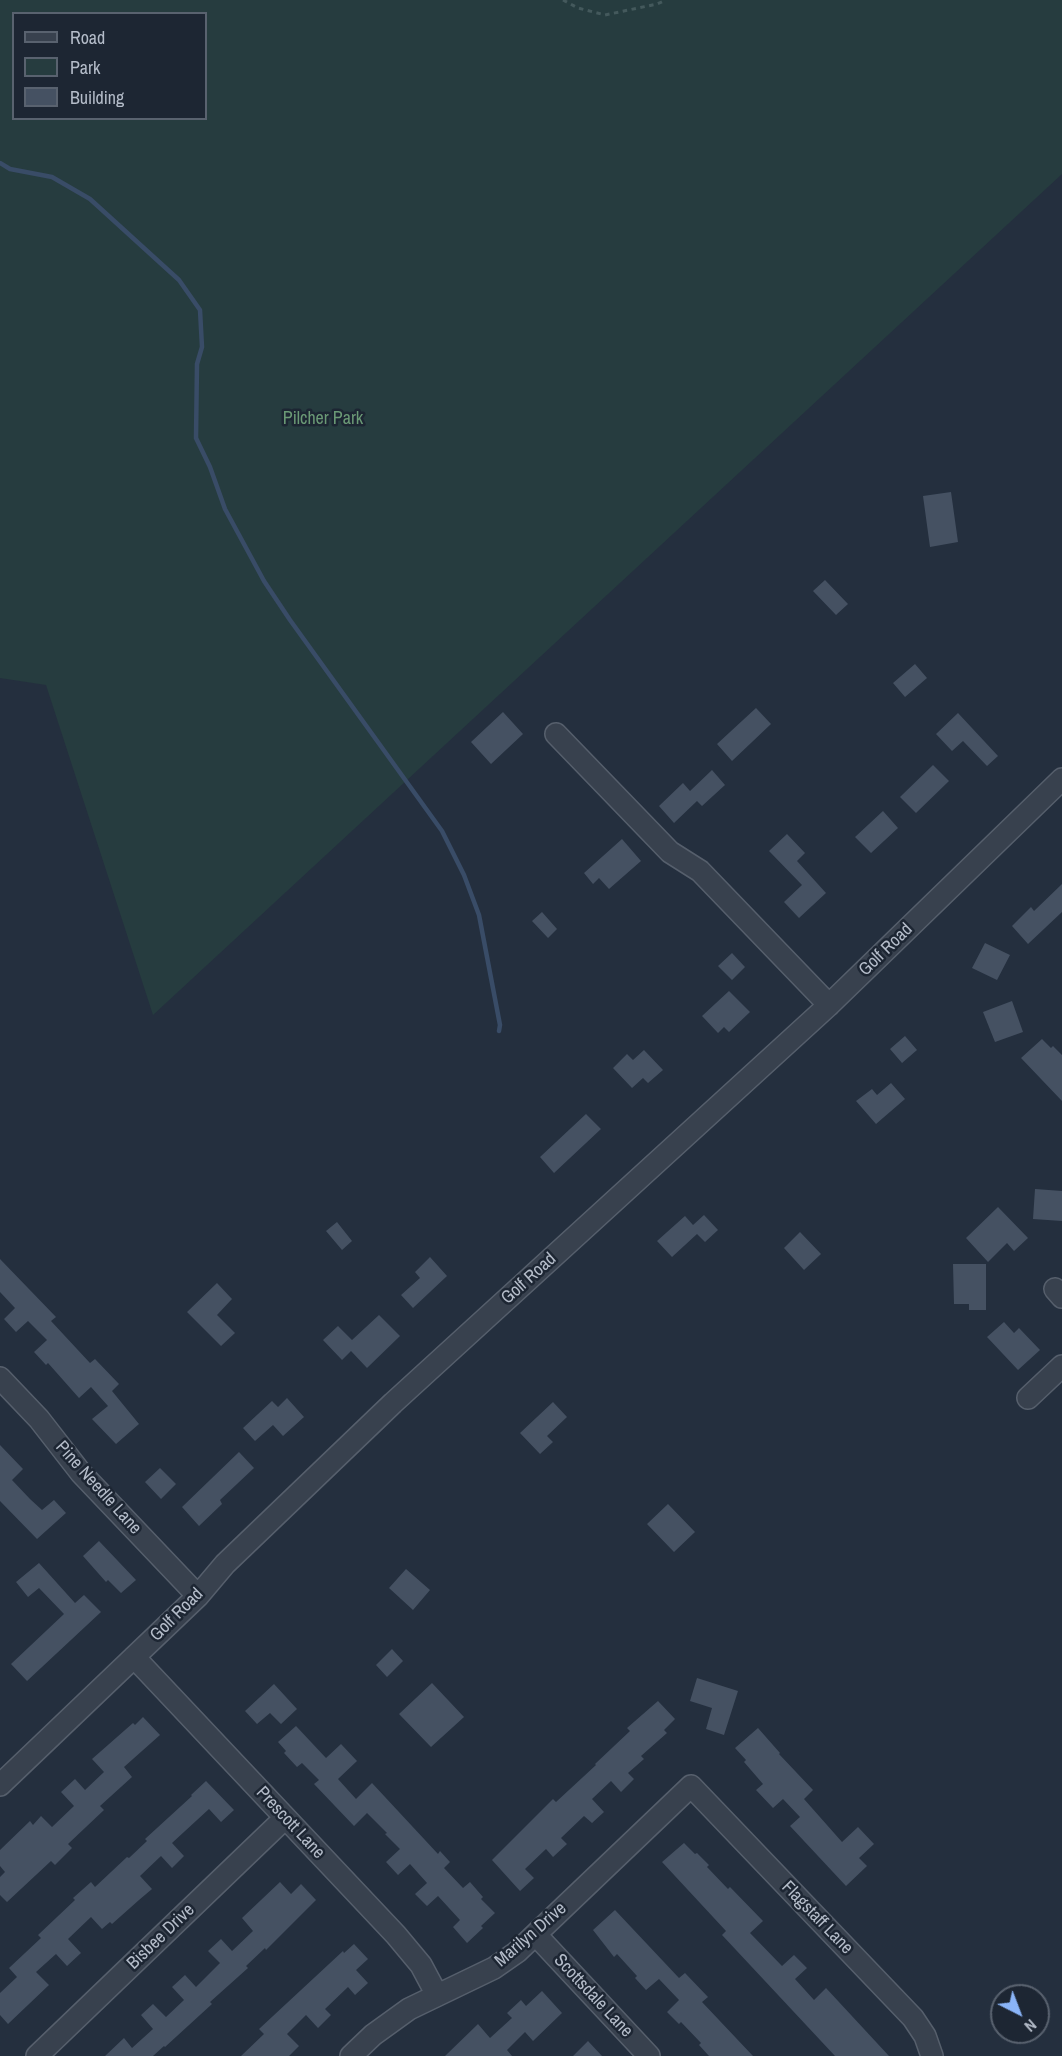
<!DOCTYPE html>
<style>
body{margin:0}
#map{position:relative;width:1062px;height:2056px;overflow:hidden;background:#242f3e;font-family:"Archivo Narrow",sans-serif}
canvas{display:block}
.legend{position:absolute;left:12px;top:12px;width:195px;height:108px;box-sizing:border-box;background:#1d2633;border:2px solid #59626f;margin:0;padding:8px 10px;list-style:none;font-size:18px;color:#b4bcc9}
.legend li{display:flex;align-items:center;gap:12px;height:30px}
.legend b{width:30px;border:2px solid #59626f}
.north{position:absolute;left:990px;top:1984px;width:60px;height:60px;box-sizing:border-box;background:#1d2633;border:2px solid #59626f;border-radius:50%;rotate:138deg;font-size:16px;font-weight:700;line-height:24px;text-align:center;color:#b4bcc9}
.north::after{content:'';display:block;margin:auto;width:21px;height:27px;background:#8ab4f8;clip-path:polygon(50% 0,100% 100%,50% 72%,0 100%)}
</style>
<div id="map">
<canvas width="1062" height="2056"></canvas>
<ul class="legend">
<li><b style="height:8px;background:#38414e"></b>Road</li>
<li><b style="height:16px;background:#263c3f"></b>Park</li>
<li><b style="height:16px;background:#455162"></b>Building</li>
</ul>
<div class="north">N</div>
</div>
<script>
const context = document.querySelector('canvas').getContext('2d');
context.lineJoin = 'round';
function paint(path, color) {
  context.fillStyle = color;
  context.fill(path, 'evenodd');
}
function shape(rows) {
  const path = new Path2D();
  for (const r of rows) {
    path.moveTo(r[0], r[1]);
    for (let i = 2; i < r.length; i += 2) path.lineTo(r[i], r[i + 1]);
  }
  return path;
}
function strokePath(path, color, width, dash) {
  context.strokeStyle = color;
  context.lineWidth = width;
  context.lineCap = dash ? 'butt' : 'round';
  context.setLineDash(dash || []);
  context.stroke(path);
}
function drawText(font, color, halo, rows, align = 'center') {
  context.font = font + ' "Archivo Narrow",sans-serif';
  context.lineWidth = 5;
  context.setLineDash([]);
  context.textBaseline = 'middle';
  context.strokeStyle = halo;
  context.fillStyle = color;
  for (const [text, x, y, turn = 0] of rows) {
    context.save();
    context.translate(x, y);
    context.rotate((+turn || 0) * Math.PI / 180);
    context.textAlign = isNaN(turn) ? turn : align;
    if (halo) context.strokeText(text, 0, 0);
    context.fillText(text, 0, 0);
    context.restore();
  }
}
paint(shape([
 [0,0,1062,0,1062,174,153,1015,46,685,0,678],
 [14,14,206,14,206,118,14,118]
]), '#263c3f');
strokePath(shape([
 [0,163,10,169,52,177,90,199,179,280,200,310,202,347,197,364,196,438,210,467,225,509,264,581,290,620,442,831,464,875,479,915,500,1025,499,1031]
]), '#394c67', 4.5);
paint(shape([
 [951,492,958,542,930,547,923,496],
 [825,580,848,604,836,615,813,591],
 [915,664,927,678,905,697,893,683],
 [756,708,771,724,732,761,717,744],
 [503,712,523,734,491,764,471,742],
 [958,713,998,756,987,766,963,741,952,751,936,734],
 [933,765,949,781,916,813,900,797],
 [712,770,725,785,702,806,697,801,674,823,659,806,683,783,690,791],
 [883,811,898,828,871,853,855,837],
 [787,834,805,853,797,861,826,893,799,918,784,902,802,885,769,851],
 [622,839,641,861,609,889,599,878,593,884,584,873],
 [1062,884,1062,912,1028,944,1012,926,1031,907,1034,911],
 [542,912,557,929,548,938,532,921],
 [985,943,1010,955,997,980,972,968],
 [732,953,745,967,732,980,718,966],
 [729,991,750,1012,729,1032,724,1027,718,1033,702,1016],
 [1012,1001,1023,1032,995,1042,983,1012],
 [905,1036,917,1050,902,1063,890,1049],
 [1042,1039,1051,1048,1053,1046,1062,1055,1062,1101,1021,1058],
 [644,1050,663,1070,648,1083,643,1078,632,1088,613,1068,627,1054,633,1060],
 [891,1083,905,1099,876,1124,856,1101,872,1089,877,1095],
 [586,1114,601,1129,554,1173,540,1157],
 [1035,1189,1062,1191,1062,1221,1033,1219],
 [998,1207,1028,1238,1014,1251,1007,1243,988,1262,966,1238],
 [704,1215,718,1230,705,1242,697,1234,672,1257,657,1241,685,1216,693,1225],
 [337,1222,352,1241,342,1250,326,1231],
 [800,1232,821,1254,804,1270,784,1248],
 [430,1257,447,1276,413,1308,401,1295,420,1278,415,1272],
 [0,1259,56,1317,51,1321,90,1363,95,1359,119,1384,112,1391,139,1424,116,1444,92,1419,108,1406,91,1387,79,1398,48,1363,46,1365,34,1352,47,1340,28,1321,16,1332,4,1319,15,1308,0,1292],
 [953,1264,986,1264,986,1310,969,1310,969,1304,954,1304],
 [217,1283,232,1299,217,1315,235,1333,221,1346,187,1312],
 [379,1315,400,1336,367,1368,351,1351,342,1360,323,1340,338,1326,352,1340],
 [1004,1322,1014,1333,1019,1328,1040,1350,1018,1370,987,1337],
 [287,1398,304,1417,283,1436,273,1425,255,1441,243,1428,272,1401,278,1407],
 [553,1402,567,1417,547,1436,553,1442,540,1454,520,1433],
 [0,1445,23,1469,12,1480,30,1499,42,1510,54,1500,66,1513,37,1539,0,1501],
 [239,1452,254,1468,220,1500,222,1504,199,1526,182,1507],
 [160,1468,176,1484,161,1499,145,1482],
 [668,1504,695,1532,674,1552,647,1524],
 [99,1541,136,1580,121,1593,108,1580,106,1582,83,1556],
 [39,1563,75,1603,84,1595,101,1612,27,1681,11,1664,64,1614,39,1588,28,1597,16,1582],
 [406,1569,430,1590,413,1610,389,1588],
 [392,1649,403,1661,387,1677,376,1665],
 [697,1678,738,1691,724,1735,706,1729,712,1708,690,1701],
 [432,1683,464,1717,431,1747,399,1714],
 [274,1684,297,1709,281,1724,270,1713,257,1724,245,1711],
 [658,1701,675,1719,664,1730,667,1733,641,1756,644,1759,628,1773,634,1779,621,1792,611,1781,592,1799,604,1812,592,1823,584,1816,561,1838,567,1844,553,1857,546,1849,525,1869,534,1878,520,1891,492,1860,553,1799,556,1802,596,1765,595,1764,630,1731,627,1728],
 [143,1717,160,1735,124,1767,132,1777,100,1806,104,1810,68,1844,72,1848,55,1865,51,1861,7,1902,0,1895,0,1877,5,1872,0,1866,0,1850,30,1821,33,1825,41,1816,52,1827,74,1806,61,1792,75,1779,85,1790,104,1772,92,1759,133,1723,135,1725],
 [296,1726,326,1758,341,1744,357,1761,338,1779,356,1799,372,1783,438,1854,440,1851,450,1862,444,1868,463,1888,470,1882,483,1897,481,1899,495,1913,481,1926,483,1928,467,1943,453,1927,460,1920,438,1896,427,1906,415,1894,427,1883,410,1864,398,1875,386,1862,400,1849,385,1834,387,1833,367,1813,354,1826,314,1784,319,1780,302,1763,297,1767,284,1753,286,1751,278,1742],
 [758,1728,780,1753,779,1754,813,1790,804,1799,842,1842,858,1827,874,1844,859,1858,867,1866,846,1886,790,1826,800,1817,783,1799,773,1808,756,1790,763,1784,744,1762,746,1760,735,1748],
 [206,1781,234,1810,221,1822,209,1809,172,1843,184,1856,172,1868,161,1856,140,1876,152,1889,139,1900,112,1924,110,1922,102,1929,91,1917,68,1939,81,1953,67,1966,56,1954,36,1972,49,1985,8,2024,0,2015,0,1993,17,1977,9,1968,41,1938,38,1935,75,1900,73,1898,91,1882,95,1887,127,1857,129,1858,147,1841,145,1839,192,1796,191,1795],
 [684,1843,695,1854,697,1853,709,1865,707,1867,728,1889,730,1887,763,1921,750,1933,782,1966,794,1955,807,1968,795,1979,814,2000,826,1988,889,2056,835,2056,722,1935,726,1931,662,1862],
 [280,1882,291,1894,301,1884,316,1900,266,1950,265,1948,246,1966,248,1968,210,2002,212,2004,165,2047,164,2046,153,2056,105,2056,124,2038,132,2048,153,2029,141,2015,153,2004,166,2017,184,2000,172,1987,185,1975,196,1987,220,1963,208,1951,221,1939,232,1951,253,1931,242,1918],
 [615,1910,679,1978,685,1973,708,1997,702,2002,753,2056,709,2056,699,2045,701,2043,681,2022,679,2024,667,2012,679,2000,659,1979,646,1990,635,1978,637,1976,617,1954,614,1957,593,1930],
 [354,1944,368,1959,356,1970,368,1983,355,1995,348,1987,325,2009,331,2015,318,2028,306,2015,287,2034,299,2046,289,2056,241,2056,264,2034,259,2029,343,1951,344,1953],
 [542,1991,562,2013,533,2041,525,2032,507,2050,512,2056,445,2056,478,2024,490,2038,512,2018,507,2013,521,2000,526,2006],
 [588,2041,602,2056,573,2056]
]), '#455162');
const minor = shape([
 [556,734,670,852,700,871,829,1005],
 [1055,1289,1062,1297],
 [0,1378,39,1419,81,1473,198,1596],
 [1028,1398,1062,1366],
 [134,1657,396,1935,421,1965,437,1995],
 [0,1785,198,1596,225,1564,393,1403,829,1005,1062,779],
 [536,1935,649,2056],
 [37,2056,285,1818],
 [351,2056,373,2035,409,2009,494,1968,517,1952,691,1786,913,2018,925,2036,932,2056]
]);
strokePath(minor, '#565f6c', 24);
strokePath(shape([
 [563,0,578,8,605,15,657,4,666,0]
]), '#44595c', 3, [4.5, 4.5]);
strokePath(minor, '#38414e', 21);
drawText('18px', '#6b9a76', '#1d2633', [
 ["Pilcher Park",323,419]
]);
drawText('18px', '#b4bcc9', '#1d2633', [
 ["Golf Road",886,950,-44],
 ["Golf Road",529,1279,-42],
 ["Pine Needle Lane",98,1488,48],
 ["Golf Road",177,1615,-45],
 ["Prescott Lane",290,1823,47],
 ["Flagstaff Lane",817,1918,46],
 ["Marilyn Drive",531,1935,-41],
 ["Bisbee Drive",161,1937,-44],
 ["Scottsdale Lane",593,1996,47]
]);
</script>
